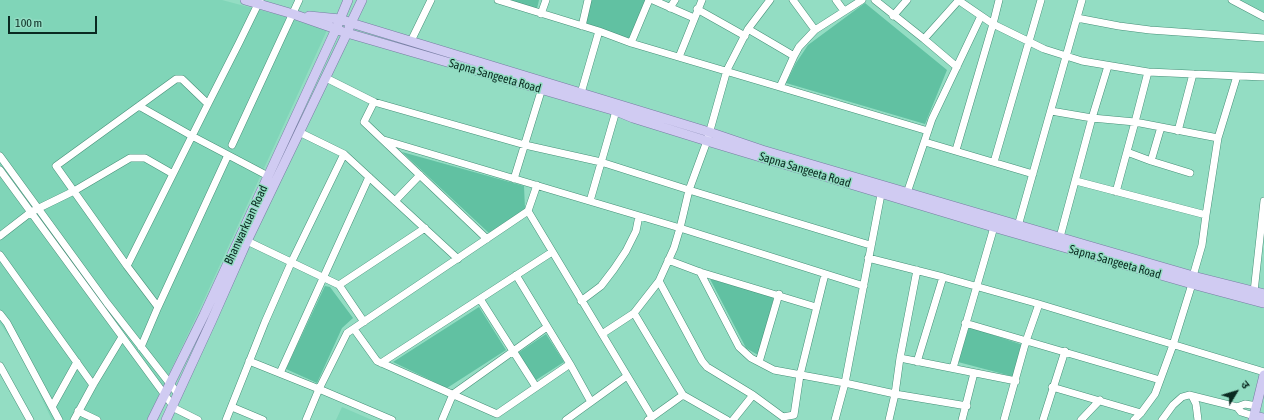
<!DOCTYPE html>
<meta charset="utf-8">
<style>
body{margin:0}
#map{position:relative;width:1264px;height:420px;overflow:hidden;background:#93ddc3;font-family:"Asap Condensed","Noto Sans Devanagari",sans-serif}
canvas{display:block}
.north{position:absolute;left:1216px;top:372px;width:40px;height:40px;-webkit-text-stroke:3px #93ddc3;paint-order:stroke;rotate:52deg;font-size:11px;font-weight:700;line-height:16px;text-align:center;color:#0a2a21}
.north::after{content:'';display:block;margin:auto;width:14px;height:18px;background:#0a2a21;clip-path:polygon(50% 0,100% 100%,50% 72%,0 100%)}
.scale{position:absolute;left:8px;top:16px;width:89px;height:18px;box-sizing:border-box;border:2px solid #0a2a21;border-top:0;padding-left:5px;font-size:12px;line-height:14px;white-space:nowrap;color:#0a2a21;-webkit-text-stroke:3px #93ddc3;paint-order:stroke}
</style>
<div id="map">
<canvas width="1264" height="420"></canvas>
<div class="north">उ</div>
<div class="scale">100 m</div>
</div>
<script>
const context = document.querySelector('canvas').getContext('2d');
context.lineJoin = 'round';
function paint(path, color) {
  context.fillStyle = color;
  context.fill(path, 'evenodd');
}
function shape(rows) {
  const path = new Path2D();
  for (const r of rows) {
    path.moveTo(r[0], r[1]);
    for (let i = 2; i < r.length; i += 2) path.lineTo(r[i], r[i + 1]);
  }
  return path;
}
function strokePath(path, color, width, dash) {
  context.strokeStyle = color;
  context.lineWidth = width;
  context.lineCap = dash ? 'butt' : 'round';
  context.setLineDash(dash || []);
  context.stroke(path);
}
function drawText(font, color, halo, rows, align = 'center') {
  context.font = font + ' "Asap Condensed",sans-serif';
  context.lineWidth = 3;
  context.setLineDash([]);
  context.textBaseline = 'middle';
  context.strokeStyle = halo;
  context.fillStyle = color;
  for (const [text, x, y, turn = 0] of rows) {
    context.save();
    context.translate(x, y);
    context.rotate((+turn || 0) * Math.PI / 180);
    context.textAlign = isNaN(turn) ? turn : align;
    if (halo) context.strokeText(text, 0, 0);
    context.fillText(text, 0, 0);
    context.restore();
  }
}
paint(shape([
 [0,0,222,0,328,28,197,315,147,420,52,420,19,351,0,323],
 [1229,0,1264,0,1264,20],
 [342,407,372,420,336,420]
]), '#80d5b8');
paint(shape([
 [497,0,539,0,536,13],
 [588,0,649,0,631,43,582,26],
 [865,3,947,70,925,124,786,83,796,63,808,45],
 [402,152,524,186,525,209,490,234],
 [710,279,774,297,758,355,746,348],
 [325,286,330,287,353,318,342,328,317,383,286,369],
 [479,307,506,350,447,388,393,362],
 [969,327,1023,345,1015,377,958,362],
 [546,334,564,362,536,380,518,353]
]), '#61c1a2');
const minor = shape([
 [498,0,599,31,631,43,928,131],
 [653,0,694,18],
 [793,0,815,30],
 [836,0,844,11],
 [875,0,924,39,957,67],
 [958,0,993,24,1044,49,1082,61,1148,72,1193,74,1264,77],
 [1232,0,1264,17],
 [670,8,675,0],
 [697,9,745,36],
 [541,14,546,0],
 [893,16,907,0],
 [1077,18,1119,26,1150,30,1264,38],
 [582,26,588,0],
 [748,29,794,56],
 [924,39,959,0],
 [411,41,431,0],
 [631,43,649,0],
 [679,57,702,0],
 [326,78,374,102,525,145,601,162,689,190,870,245],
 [780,87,794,56,799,47,815,30,862,0],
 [581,93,599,31],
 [374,102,364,122,487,239],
 [139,106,192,136,268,176],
 [1051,111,1092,118,1135,122,1218,138],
 [1161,127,1151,161,1190,173],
 [1178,131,1193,74],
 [299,132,344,154,458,259],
 [384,140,680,228,864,286],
 [925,142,1033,174],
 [232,145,299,0],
 [956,150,993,24,999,0],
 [1127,152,1151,161],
 [0,156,107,303,178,394],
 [994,162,1041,0],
 [0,170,173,406],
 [514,179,543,85],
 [1076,181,1206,215],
 [1116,192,1135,122,1148,72],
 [907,193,932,119,981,16],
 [395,201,420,175],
 [590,201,616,111],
 [528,211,652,417],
 [1018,226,1082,0],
 [0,236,31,212,74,191,130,158,145,158,173,174],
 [1060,237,1092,118,1108,66],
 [247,241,339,285,364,322],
 [0,255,93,385],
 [868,258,943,277,1039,304,1264,372],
 [668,260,700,272,816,307],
 [127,266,208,104,239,43,260,0],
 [700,272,739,347,751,358,774,370,845,383,895,394,967,406],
 [516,275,570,364,591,402],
 [1193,276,1202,245,1206,215,1218,138,1237,76],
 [659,281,702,361,707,367,753,395,783,417,794,415,800,375,825,274],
 [339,285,425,228],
 [1254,292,1264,201],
 [480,299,536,387],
 [581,301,601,286,614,269,626,251,636,231,639,216],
 [158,307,127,266,56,166,176,79,182,79,208,104],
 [634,313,683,395,727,420],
 [0,314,7,323,59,420],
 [965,323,1160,380],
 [354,329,377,361,497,414,570,364],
 [602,334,634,313,659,281,674,248,680,228,689,190,707,141,727,70,748,29,770,0],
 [141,347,158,307,228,155],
 [900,358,1016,381],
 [249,361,319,389,392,420],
 [759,362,779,294],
 [917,362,943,277],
 [381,363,552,252],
 [0,366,30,420],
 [953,368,994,227],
 [280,373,369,177],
 [1052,387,1141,413],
 [1192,396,1196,404,1198,420],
 [52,407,77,362],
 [172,407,198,420],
 [232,407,263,420],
 [1237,407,1245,404,1257,406],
 [78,411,97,420],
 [74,420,93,385,122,337],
 [226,420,265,322,291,263,344,154],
 [306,420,319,389,347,333,528,211,537,185],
 [442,420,453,394,547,327],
 [566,420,627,376],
 [648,420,683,395],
 [733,420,753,395],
 [835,420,845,383,882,189],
 [889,420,895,394,900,358,917,270],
 [962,420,974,373],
 [1004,420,1026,341,1039,304],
 [1043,420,1065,351],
 [1081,420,1100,400],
 [1134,420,1141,413,1155,394,1173,345,1192,284],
 [1162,420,1173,405,1182,397,1189,395,1237,407,1241,412,1254,416]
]);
const major = shape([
 [362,0,351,23,709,132,762,150,1086,245,1193,276,1264,294],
 [309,16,340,19,351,23,349,28],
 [341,31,336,29,348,0],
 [1254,416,1264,418],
 [152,420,204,315,336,29,293,14,245,0],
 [166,420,212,320,247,241,347,33,616,111,633,118,707,141,1000,229,1192,284,1263,303],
 [1253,420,1264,375]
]);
strokePath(minor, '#469078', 8);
strokePath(major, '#777da3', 10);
strokePath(minor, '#fff', 7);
strokePath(major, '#d0cbf2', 9);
drawText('12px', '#0a2a21', '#93ddc3', [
 ["Sapna Sangeeta Road",495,76,16],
 ["Sapna Sangeeta Road",805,170,17],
 ["Bhanwarkuan Road",246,225,-65],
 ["Sapna Sangeeta Road",1115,262,16]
]);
</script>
